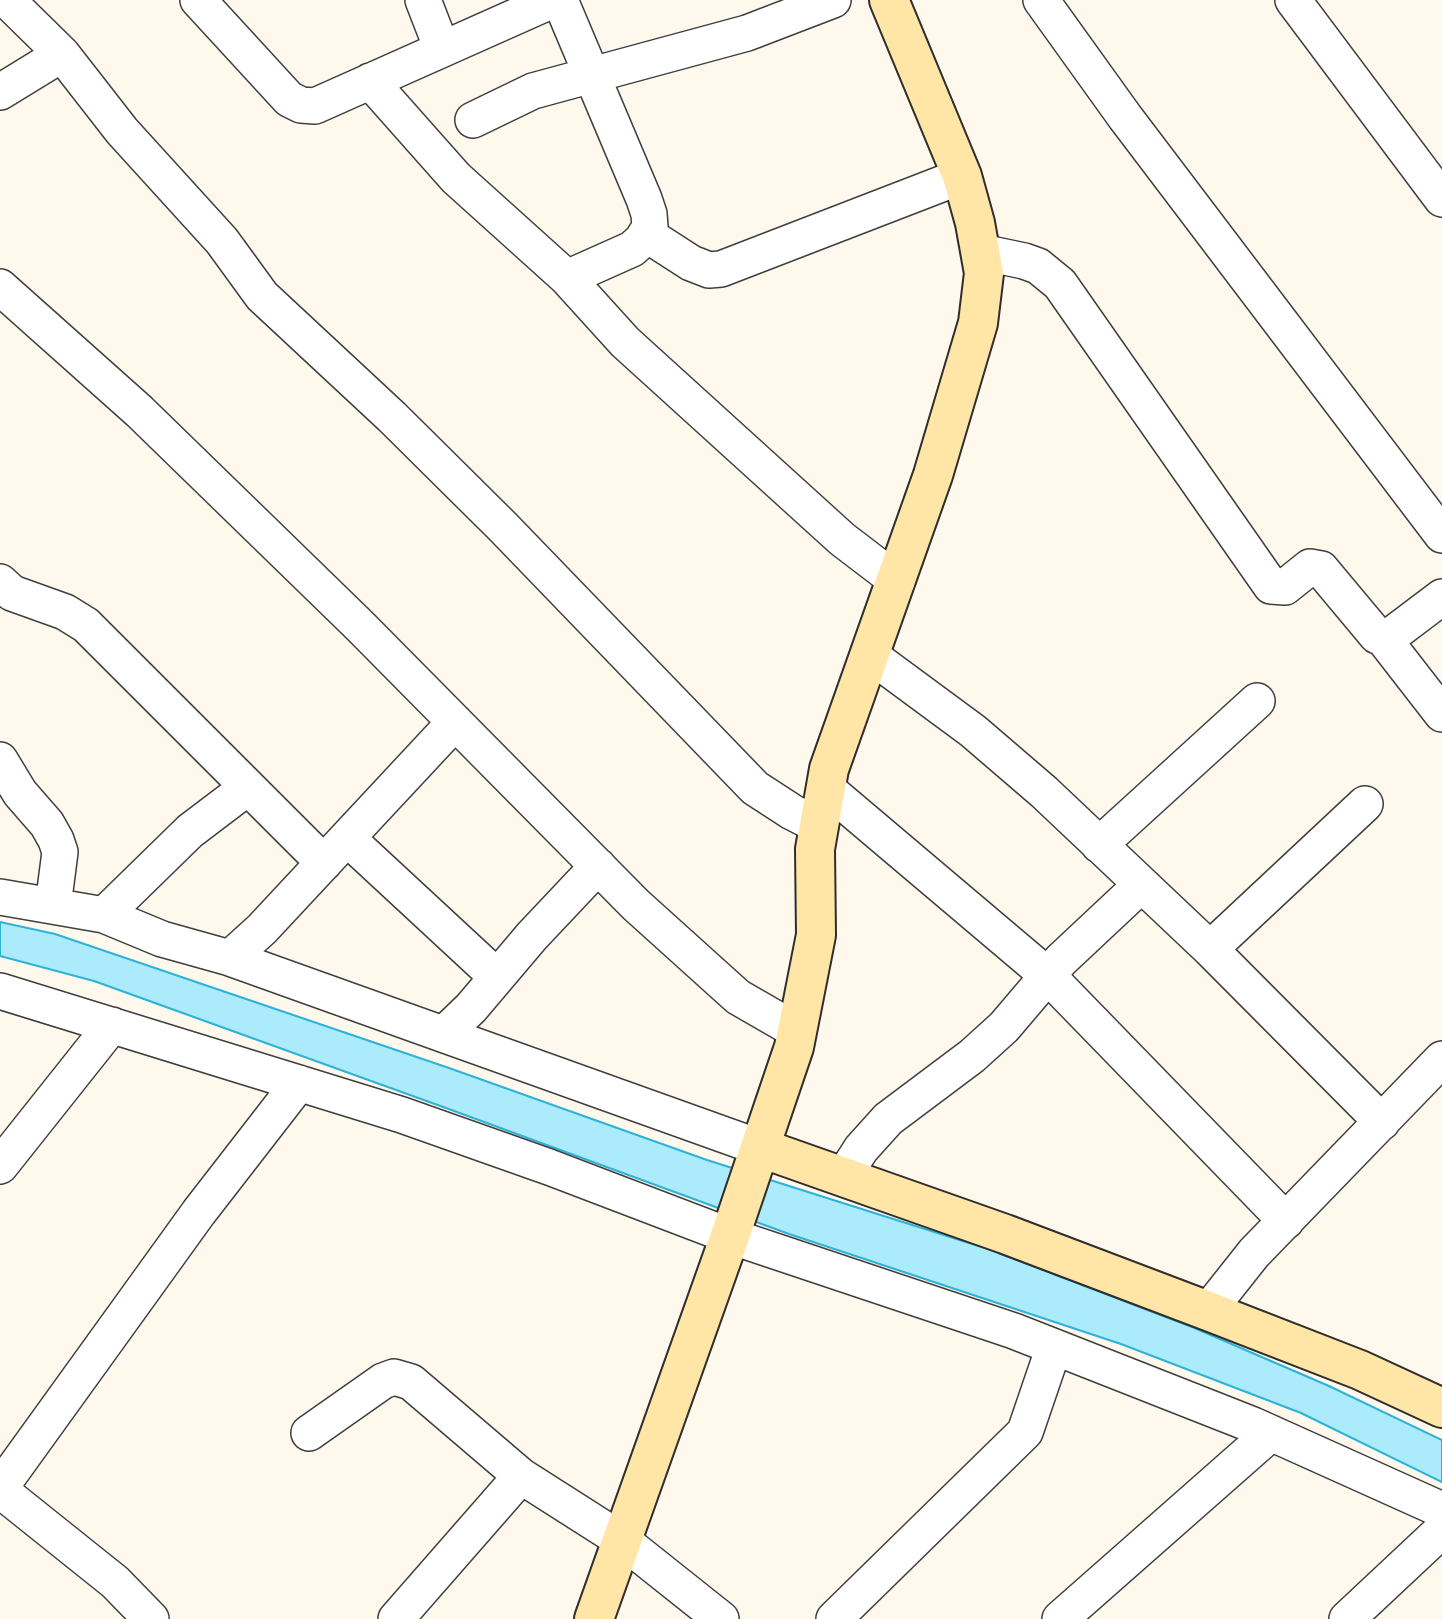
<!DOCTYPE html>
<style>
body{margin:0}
canvas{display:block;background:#fff8ec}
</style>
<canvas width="1442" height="1619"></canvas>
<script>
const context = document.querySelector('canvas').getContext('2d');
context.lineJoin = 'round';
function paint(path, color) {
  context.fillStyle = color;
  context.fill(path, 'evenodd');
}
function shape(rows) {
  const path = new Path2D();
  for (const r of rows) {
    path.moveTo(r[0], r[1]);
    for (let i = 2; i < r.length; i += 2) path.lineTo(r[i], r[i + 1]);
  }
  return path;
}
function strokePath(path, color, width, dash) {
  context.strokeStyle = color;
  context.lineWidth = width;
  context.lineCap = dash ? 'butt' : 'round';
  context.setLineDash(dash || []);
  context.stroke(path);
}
const water = shape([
 [0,922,55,934,449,1068,707,1160,988,1249,1192,1327,1329,1386,1442,1440,1442,1482,1301,1413,1121,1344,789,1234,446,1108,94,981,0,956,0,922]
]);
paint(water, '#acebfb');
strokePath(water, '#2db2d8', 2);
const street = shape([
 [7,0,62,54,122,131,222,241,262,296,392,417,503,527,755,788,792,812,819,826],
 [198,0,289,99,301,105,315,106,553,0],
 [423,0,442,49],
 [560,0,644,199,649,214,650,227,642,240,632,249,567,278],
 [1041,0,1125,117,1442,535],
 [1293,0,1442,199],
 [370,81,456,178,567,278,625,342,842,539,897,581],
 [0,92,62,54],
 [473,120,533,91,747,33,833,0],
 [646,234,691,263,709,270,721,269,962,176],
 [981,252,1024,261,1038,266,1060,284,1271,586,1285,587,1310,567,1321,569,1377,636,1383,638,1389,637,1442,597],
 [0,287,139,411,360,626,636,905,738,997,797,1031],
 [0,582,12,593,65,612,86,625,324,863],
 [1383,638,1442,714],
 [870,655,973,731,1044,792,1210,949,1382,1122],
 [0,760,20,793,47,824,56,840,60,852,53,906],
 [826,788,1047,975,1286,1221],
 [347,838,497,977],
 [1099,845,1257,701],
 [0,897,104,915,162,939,230,958,761,1148],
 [104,915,190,831,248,787],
 [1210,949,1365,804],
 [230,958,262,929,455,722],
 [0,991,402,1115,549,1167,730,1236,1014,1331,1253,1425,1442,1510],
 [445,1033,471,1008,532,936,598,866],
 [0,1166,112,1025],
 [843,1177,861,1149,888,1119,972,1056,1004,1027,1061,960,1141,885],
 [1208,1311,1254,1253,1442,1059],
 [309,1433,383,1381,394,1377,411,1382,521,1476,623,1541,721,1619],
 [0,1488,199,1212,299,1083],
 [0,1490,115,1582,151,1619],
 [396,1619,521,1476],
 [834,1619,1025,1432,1054,1347],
 [1060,1619,1271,1433],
 [1347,1619,1442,1530]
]);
const secondary = shape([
 [761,1148,1005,1234,1208,1311,1360,1370,1442,1408],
 [594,1619,730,1236,794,1047,816,935,815,849,829,769,933,475,978,323,984,273,975,223,962,176,889,0]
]);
strokePath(street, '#3f3f3f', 38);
strokePath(secondary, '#2e2e2e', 42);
strokePath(street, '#fff', 35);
strokePath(secondary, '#ffe6a7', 38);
</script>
